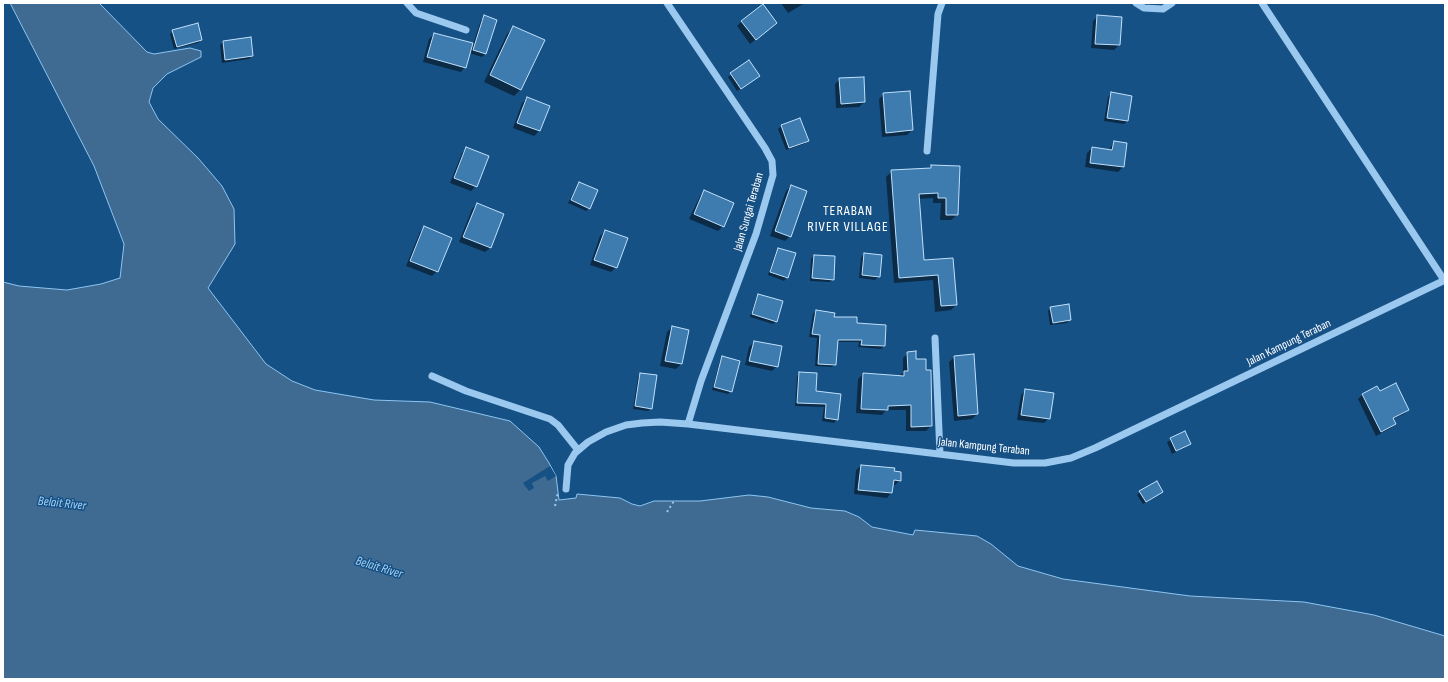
<!DOCTYPE html>
<style>
body{margin:0}
#map{position:relative;width:1448px;height:682px;overflow:hidden;background:#165186;font-family:"Sofia Sans Condensed",sans-serif}
canvas{display:block}
.frame{position:absolute;inset:0;border:4px solid #fff;pointer-events:none}
</style>
<div id="map">
<canvas width="1448" height="682"></canvas>
<div class="frame"></div>
</div>
<script>
const context = document.querySelector('canvas').getContext('2d');
context.lineJoin = 'round';
function paint(path, color) {
  context.fillStyle = color;
  context.fill(path, 'evenodd');
}
function shape(rows) {
  const path = new Path2D();
  for (const r of rows) {
    path.moveTo(r[0], r[1]);
    for (let i = 2; i < r.length; i += 2) path.lineTo(r[i], r[i + 1]);
  }
  return path;
}
function strokePath(path, color, width, dash) {
  context.strokeStyle = color;
  context.lineWidth = width;
  context.lineCap = dash ? 'butt' : 'round';
  context.setLineDash(dash || []);
  context.stroke(path);
}
function drawText(font, color, halo, rows, align = 'center') {
  context.font = font + ' "Sofia Sans Condensed",sans-serif';
  context.lineWidth = 3;
  context.setLineDash([]);
  context.textBaseline = 'middle';
  context.strokeStyle = halo;
  context.fillStyle = color;
  for (const [text, x, y, turn = 0] of rows) {
    context.save();
    context.translate(x, y);
    context.rotate((+turn || 0) * Math.PI / 180);
    context.textAlign = isNaN(turn) ? turn : align;
    if (halo) context.strokeText(text, 0, 0);
    context.fillText(text, 0, 0);
    context.restore();
  }
}
const water = shape([
 [10,3,99,3,147,52,154,54,190,48,201,51,201,57,167,74,153,88,149,102,158,119,198,158,222,186,234,209,235,244,208,288,266,364,292,381,315,390,374,400,430,402,510,421,539,447,549,463,556,476,559,500,576,498,577,494,620,498,632,504,640,506,654,501,700,501,749,495,768,497,811,508,845,511,859,517,872,527,913,535,915,530,977,536,991,544,1018,566,1063,579,1190,596,1304,602,1374,615,1445,636,1445,679,3,679,3,282,19,286,67,290,101,284,120,278,124,244,94,166,10,3]
]);
paint(water, '#3f6b92');
strokePath(water, '#8dc5f1', 1);
paint(shape([
 [550,466,556,476,548,481,545,476,532,483,534,488,529,491,523,483]
]), '#165186');
paint(shape([
 [781,3,805,3,788,13],
 [1098,16,1119,45,1114,50,1091,48,1093,21],
 [484,17,496,20,485,54,482,57,469,53,465,67,461,72,423,62,429,39,434,34,473,44,481,20],
 [742,21,776,23,750,44,737,26],
 [514,27,521,89,514,96,484,82,507,34],
 [173,31,201,40,198,43,174,49,170,34],
 [223,42,252,56,249,59,222,63,220,45],
 [749,62,755,78,737,91,728,77],
 [840,79,864,102,859,107,836,108,835,84],
 [1112,93,1127,121,1124,124,1104,121,1108,97],
 [884,94,912,130,907,135,882,137,879,99],
 [527,99,548,107,539,131,534,136,513,128,522,103],
 [781,126,808,141,804,144,786,150,778,129],
 [1114,142,1123,167,1118,172,1085,167,1087,153,1092,148,1109,150],
 [467,148,476,186,471,191,450,183,462,153],
 [931,166,957,215,951,220,940,220,941,203,933,203,933,198,918,199,923,261,952,259,956,305,951,310,935,312,933,280,894,283,886,177,892,171,928,169],
 [579,183,589,208,586,211,568,203],
 [791,186,790,236,785,241,770,236,786,191],
 [705,191,723,226,718,231,689,219,700,196],
 [477,204,490,248,485,252,459,242,472,209],
 [424,228,437,271,432,276,406,266,420,232],
 [605,231,616,267,611,272,590,265,600,236],
 [779,249,787,277,784,281,768,275,776,252],
 [864,254,879,276,875,280,859,278,861,258],
 [814,256,833,279,830,282,810,281,811,259],
 [759,295,776,321,773,324,750,317,756,298],
 [1051,308,1070,319,1067,323,1050,325,1048,311],
 [816,311,856,324,884,346,881,349,858,347,859,342,837,342,835,364,832,367,815,366,817,338,809,337,813,314],
 [672,327,688,330,681,364,676,369,660,366,667,332],
 [754,342,777,366,772,371,745,365,749,347],
 [908,353,925,371,931,426,926,431,906,431,906,410,886,410,882,415,856,413,858,379,863,374,899,376,903,373,903,358],
 [973,355,977,414,972,419,954,421,949,362,954,357],
 [723,357,731,391,728,394,712,390,720,361],
 [800,373,815,392,840,395,837,419,834,423,822,421,824,407,795,406,797,376],
 [641,374,651,408,648,411,633,409,638,377],
 [1377,388,1379,392,1408,410,1404,414,1393,419,1395,424,1391,428,1376,436,1358,399,1362,395],
 [1026,390,1049,418,1044,423,1017,420,1021,395],
 [1185,432,1190,444,1172,454,1167,442],
 [861,466,894,469,893,472,900,480,895,485,892,485,891,493,887,498,854,494,856,470],
 [1140,492,1162,492,1143,504,1137,495]
]), '#0007');
const building = shape([
 [763,4,777,23,756,40,741,21,763,4],
 [484,15,497,20,486,54,473,50,484,15],
 [1097,15,1122,17,1120,45,1095,44,1097,15],
 [198,23,202,40,177,47,172,30,198,23],
 [513,26,545,40,521,90,490,75,513,26],
 [434,33,473,43,466,68,427,57,434,33],
 [251,37,253,56,225,60,223,41,251,37],
 [749,60,760,76,741,89,730,73,749,60],
 [864,77,865,102,841,104,839,78,864,77],
 [910,91,913,130,886,133,883,93,910,91],
 [1111,92,1132,96,1128,121,1107,118,1111,92],
 [527,97,550,106,540,131,517,123,527,97],
 [800,118,809,141,789,148,781,125,800,118],
 [1114,141,1127,143,1124,167,1090,163,1092,147,1112,150,1114,141],
 [466,147,489,156,477,187,454,178,466,147],
 [931,165,960,166,958,215,946,215,946,198,938,198,938,193,919,194,924,260,953,258,957,305,941,306,938,275,899,278,891,170,931,168,931,165],
 [579,182,598,190,590,209,571,200,579,182],
 [791,185,807,191,791,237,775,231,791,185],
 [704,190,734,203,724,227,694,214,704,190],
 [477,203,504,214,491,248,463,237,477,203],
 [424,226,452,238,438,272,410,261,424,226],
 [605,230,628,238,617,268,594,260,605,230],
 [778,248,796,253,788,278,770,272,778,248],
 [864,253,882,255,880,277,862,275,864,253],
 [814,255,835,256,834,280,812,278,814,255],
 [758,294,783,301,777,322,752,314,758,294],
 [1069,304,1071,320,1053,323,1050,307,1069,304],
 [816,310,835,313,834,317,857,317,857,323,886,325,885,346,861,345,862,340,838,340,836,365,818,364,820,335,812,334,816,310],
 [672,326,689,330,682,364,665,361,672,326],
 [754,341,782,346,778,367,749,361,754,341],
 [916,351,916,359,926,359,926,370,931,370,932,426,911,427,911,405,888,406,888,410,861,409,863,373,904,376,904,371,908,371,907,352,916,351],
 [974,354,978,414,958,416,954,356,974,354],
 [722,356,740,361,732,392,714,387,722,356],
 [799,372,817,373,816,391,841,394,838,420,825,418,826,404,797,403,799,372],
 [640,373,657,375,652,409,635,406,640,373],
 [1396,383,1409,410,1393,418,1396,424,1381,432,1362,394,1377,386,1380,391,1396,383],
 [1025,389,1054,393,1050,419,1021,415,1025,389],
 [1185,431,1191,444,1176,451,1170,438,1185,431],
 [861,465,895,468,894,471,901,472,901,481,894,480,892,493,858,490,861,465],
 [1157,481,1163,492,1146,502,1139,491,1157,481]
]);
paint(building, '#3e7cb0');
strokePath(building, '#c0e0fa', 1);
strokePath(shape([
 [555,506,558,492],
 [667,512,674,501]
]), '#9bc8ee', 2, [2, 3]);
strokePath(shape([
 [407,3,416,13,466,30],
 [667,3,765,148,772,161,773,175,756,234,701,381,688,424],
 [1136,3,1144,8,1163,9,1172,3],
 [1262,3,1444,280],
 [927,151,938,14,942,3],
 [935,338,940,454],
 [432,376,466,391,550,419,558,425,578,450],
 [566,489,568,465,575,453,588,442,606,432,626,425,642,423,660,422,688,424,1014,463,1045,463,1071,458,1095,448,1445,280]
]), '#9bc8ee', 7);
drawText('12px', '#fff', '#165186', [
 ["Jalan Sungai Teraban",749,212,-74],
 ["Jalan Kampung Teraban",1289,343,-26],
 ["Jalan Kampung Teraban",984,447,6]
]);
drawText('italic 13px', '#a6d2f5', '#165186', [
 ["Belait River",62,504,6],
 ["Belait River",379,568,17]
]);
context.letterSpacing = '1px';
drawText('14px', '#fff', '#165186', [
 ["TERABAN",848,211],
 ["RIVER VILLAGE",848,227]
]);
context.letterSpacing = '0px';
</script>
